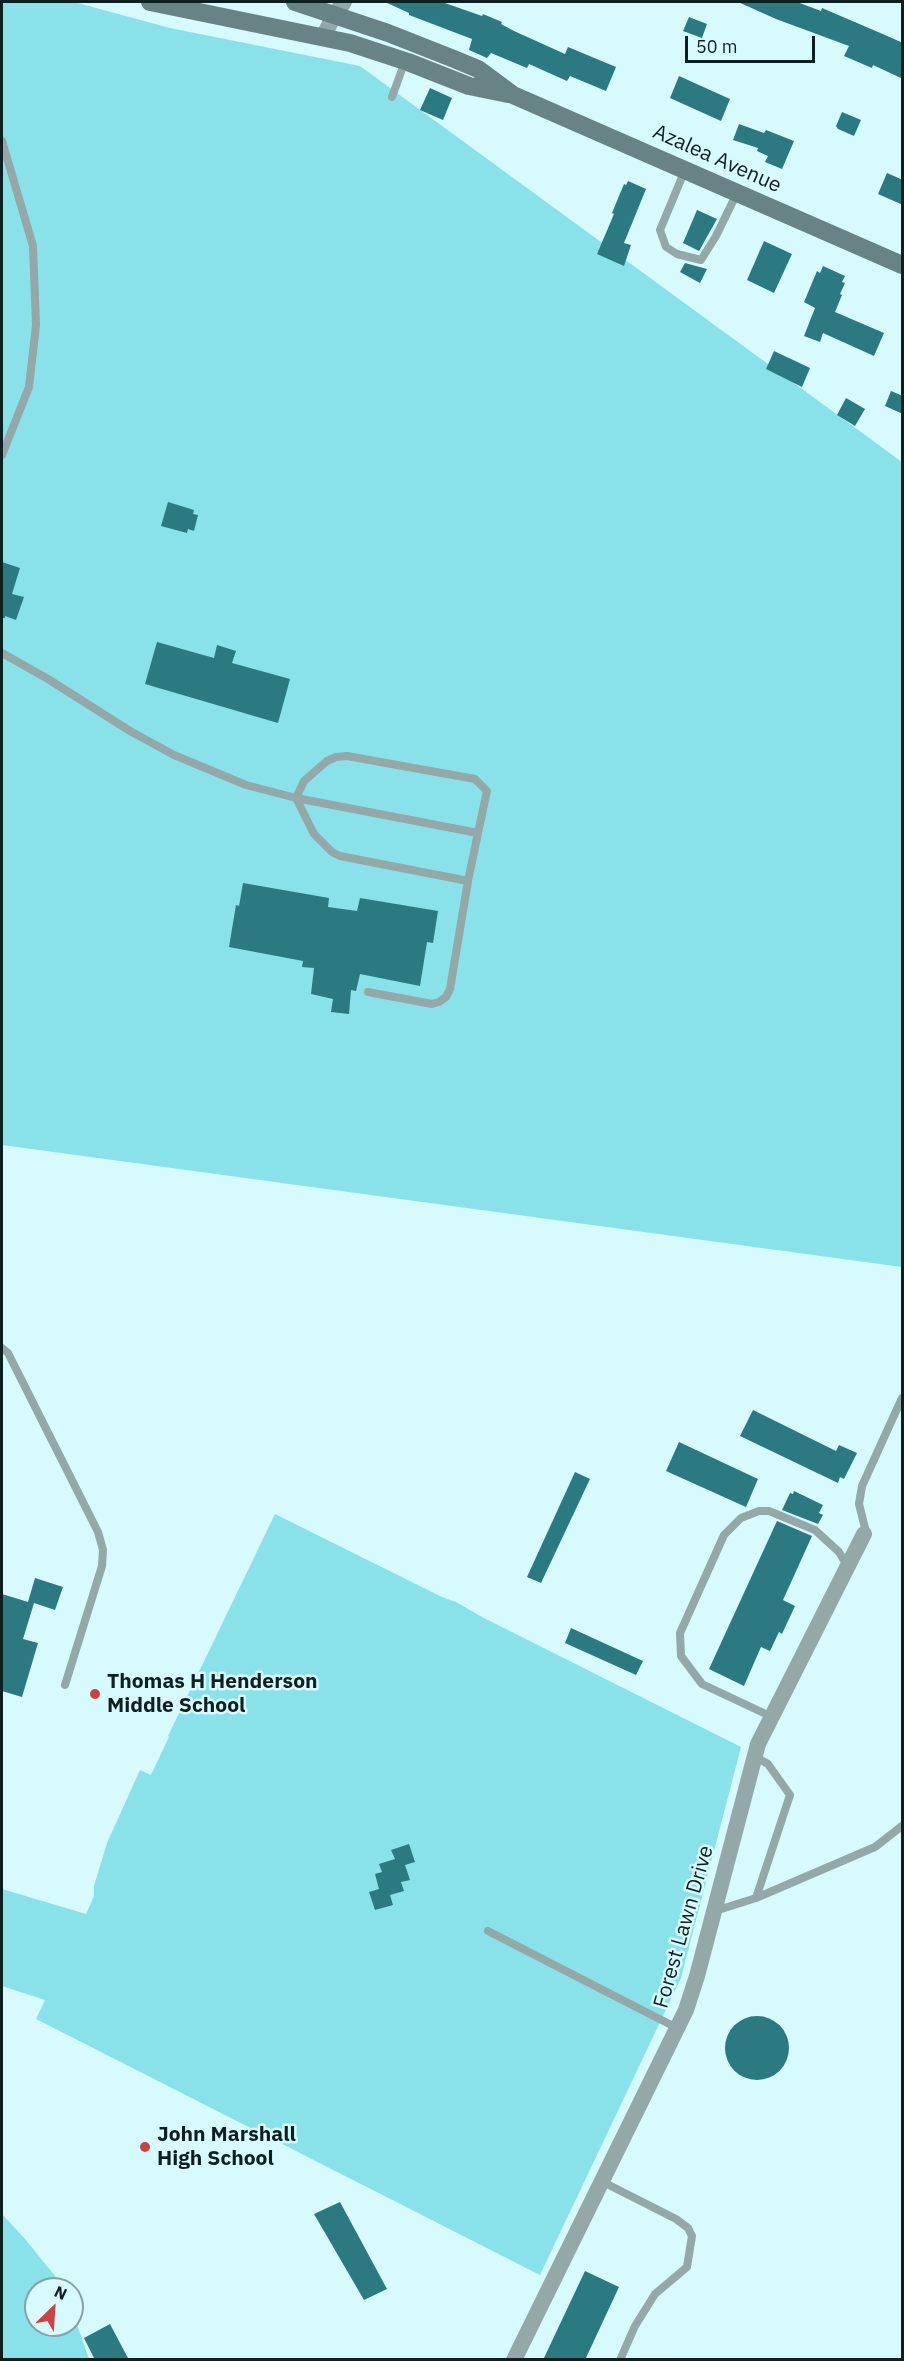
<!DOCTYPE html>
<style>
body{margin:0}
#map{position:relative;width:904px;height:2361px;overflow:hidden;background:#d6fafe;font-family:"IBM Plex Sans",sans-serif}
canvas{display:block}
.frame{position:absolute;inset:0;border:3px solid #0d1f21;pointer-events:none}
.north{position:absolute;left:24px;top:2277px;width:60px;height:60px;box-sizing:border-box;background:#d6fafe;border:2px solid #86a2a6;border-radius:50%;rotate:25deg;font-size:16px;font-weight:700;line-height:24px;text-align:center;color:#0d1f21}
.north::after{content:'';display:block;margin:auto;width:21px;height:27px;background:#cf4040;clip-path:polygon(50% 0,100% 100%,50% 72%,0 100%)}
.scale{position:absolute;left:685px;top:36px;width:130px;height:27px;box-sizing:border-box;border:3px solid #0d1f21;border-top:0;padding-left:8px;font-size:18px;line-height:21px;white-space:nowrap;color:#0d1f21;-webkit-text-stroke:4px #d6fafe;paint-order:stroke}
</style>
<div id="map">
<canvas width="904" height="2361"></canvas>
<div class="frame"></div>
<div class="north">N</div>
<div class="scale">50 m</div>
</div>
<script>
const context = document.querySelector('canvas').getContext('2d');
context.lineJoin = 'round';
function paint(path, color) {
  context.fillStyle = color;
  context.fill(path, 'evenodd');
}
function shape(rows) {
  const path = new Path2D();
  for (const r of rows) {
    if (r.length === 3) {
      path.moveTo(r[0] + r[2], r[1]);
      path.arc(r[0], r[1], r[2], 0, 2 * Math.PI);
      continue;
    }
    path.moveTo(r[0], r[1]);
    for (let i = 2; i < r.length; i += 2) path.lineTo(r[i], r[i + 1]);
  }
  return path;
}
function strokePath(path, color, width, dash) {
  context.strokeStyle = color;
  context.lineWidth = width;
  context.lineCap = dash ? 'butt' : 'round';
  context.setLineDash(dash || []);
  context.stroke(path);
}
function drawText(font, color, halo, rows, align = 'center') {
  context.font = font + ' "IBM Plex Sans",sans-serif';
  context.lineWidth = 5;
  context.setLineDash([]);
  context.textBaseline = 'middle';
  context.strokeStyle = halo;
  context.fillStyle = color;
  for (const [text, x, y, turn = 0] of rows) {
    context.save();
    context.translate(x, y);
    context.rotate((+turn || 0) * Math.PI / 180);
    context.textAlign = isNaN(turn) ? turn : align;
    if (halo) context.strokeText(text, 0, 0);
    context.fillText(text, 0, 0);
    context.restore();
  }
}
paint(shape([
 [2,2,74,2,170,28,360,66,902,462,902,1267,2,1145],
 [275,1514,442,1597,456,1602,482,1617,741,1747,681,1978,540,2275,36,2019,45,2000,2,1986,2,1889,86,1914,94,1896,94,1886,107,1843,140,1770,151,1775,169,1737,168,1736],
 [2,2214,25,2239,55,2276,62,2289,36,2289,36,2325,72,2325,72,2310,89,2359,2,2359]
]), '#89e1ea');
paint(shape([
 [385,2,442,2,482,16,483,14,502,22,501,24,514,31,565,54,568,47,616,67,606,91,570,76,567,81,529,64,527,68,491,53,487,58,469,50,472,39,409,15,409,13],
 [738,2,797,2,821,11,822,8,885,35,903,43,903,79,873,65,872,68,844,56,849,46,776,19],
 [689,17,707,24,702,38,683,31],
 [679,76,730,99,721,121,670,98],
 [430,88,452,98,443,120,420,110],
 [842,112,861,120,854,136,838,129,836,126],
 [739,124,764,133,766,130,794,141,782,169,765,162,768,156,757,151,758,148,733,140],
 [887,173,903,180,903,205,878,194],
 [628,181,646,189,624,243,631,245,624,266,597,254,614,214,612,213,624,184,626,185],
 [697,210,717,219,699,251,683,243],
 [764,241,792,254,774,293,747,280],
 [685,263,707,269,700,283,680,272],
 [823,266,845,276,842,282,845,283,840,294,842,295,835,312,884,333,874,356,823,333,820,342,804,336,815,308,804,302,817,271,820,273],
 [774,351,810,368,802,387,766,369],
 [891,391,903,396,903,414,885,406],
 [846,398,865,409,855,426,837,415],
 [168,502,194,510,193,514,198,515,194,531,188,529,187,533,161,526],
 [2,562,20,568,12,594,24,597,16,620,5,616,5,618,2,618],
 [157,642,214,658,217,645,236,651,232,663,290,679,278,723,145,684],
 [243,883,329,898,328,907,357,911,360,898,438,911,433,943,427,942,420,986,360,974,356,991,351,990,349,1014,331,1012,333,999,311,994,314,968,302,967,303,961,229,947,236,905,239,906],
 [753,1410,836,1451,839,1445,857,1453,844,1479,840,1477,838,1483,740,1436],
 [679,1442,758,1479,746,1507,666,1471],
 [575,1472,590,1479,541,1583,527,1577],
 [794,1491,823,1505,819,1513,823,1515,818,1524,782,1510,790,1493,793,1494],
 [777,1521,812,1536,783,1600,795,1606,782,1634,779,1632,770,1651,761,1647,744,1686,709,1669],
 [35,1578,63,1587,55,1610,34,1603,23,1639,38,1643,22,1697,2,1691,2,1594,28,1602],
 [571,1628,643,1661,636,1675,565,1643],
 [409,1844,415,1862,405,1865,410,1880,401,1882,404,1891,390,1895,393,1905,375,1910,369,1892,379,1889,375,1874,382,1872,379,1864,395,1859,391,1850],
 [757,2048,32],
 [340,2202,387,2289,364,2300,314,2214],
 [585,2271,619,2287,585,2360,543,2360],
 [110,2324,129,2360,95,2360,84,2338]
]), '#2b7981');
strokePath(shape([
 [392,97,405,61],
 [2,141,33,246,36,325,29,387,2,455],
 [685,170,660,230,666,247,677,254,701,260,716,236,737,193],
 [2,653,48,679,130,731,174,755,246,785,296,798,314,834,332,852,340,856,468,881],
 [368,992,432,1004,439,1002,446,997,450,989,468,881,478,833,487,791,475,779,347,756,336,757,327,761,304,781,296,798,478,833],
 [2,1348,8,1353,98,1532,103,1550,102,1566,65,1685],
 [864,1534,865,1528,859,1504,862,1486,902,1398],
 [770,1716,702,1684,681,1656,680,1633,724,1535,741,1518,759,1511,769,1511,815,1530,839,1552,848,1567],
 [756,1898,875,1847,902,1826],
 [715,1911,756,1898,790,1795,768,1764,754,1756],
 [488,1931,677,2028],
 [603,2182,676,2219,688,2228,692,2236,687,2267,655,2294,635,2326,620,2360]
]), '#94a7a9', 8);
strokePath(shape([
 [323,37,335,14,344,2],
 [514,2360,686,2010,697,1976,758,1744,864,1534]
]), '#94a7a9', 16);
strokePath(shape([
 [150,2,350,43,408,62,469,86,508,94],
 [295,2,388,33,454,59,478,69,513,95,902,265]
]), '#678386', 18);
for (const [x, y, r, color] of [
 [95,1694,6,"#cf4040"],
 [145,2147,6,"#cf4040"]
]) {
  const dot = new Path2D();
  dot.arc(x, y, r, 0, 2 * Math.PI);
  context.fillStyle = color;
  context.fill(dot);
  strokePath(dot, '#d6fafe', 2);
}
drawText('21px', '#0d1f21', '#d6fafe', [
 ["Azalea Avenue",717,159,24],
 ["Forest Lawn Drive",684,1927,-74]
]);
drawText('bold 21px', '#0d1f21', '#d6fafe', [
 ["Thomas H Henderson",107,1682],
 ["Middle School",107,1706],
 ["John Marshall",157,2135],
 ["High School",157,2159]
], 'left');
</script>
